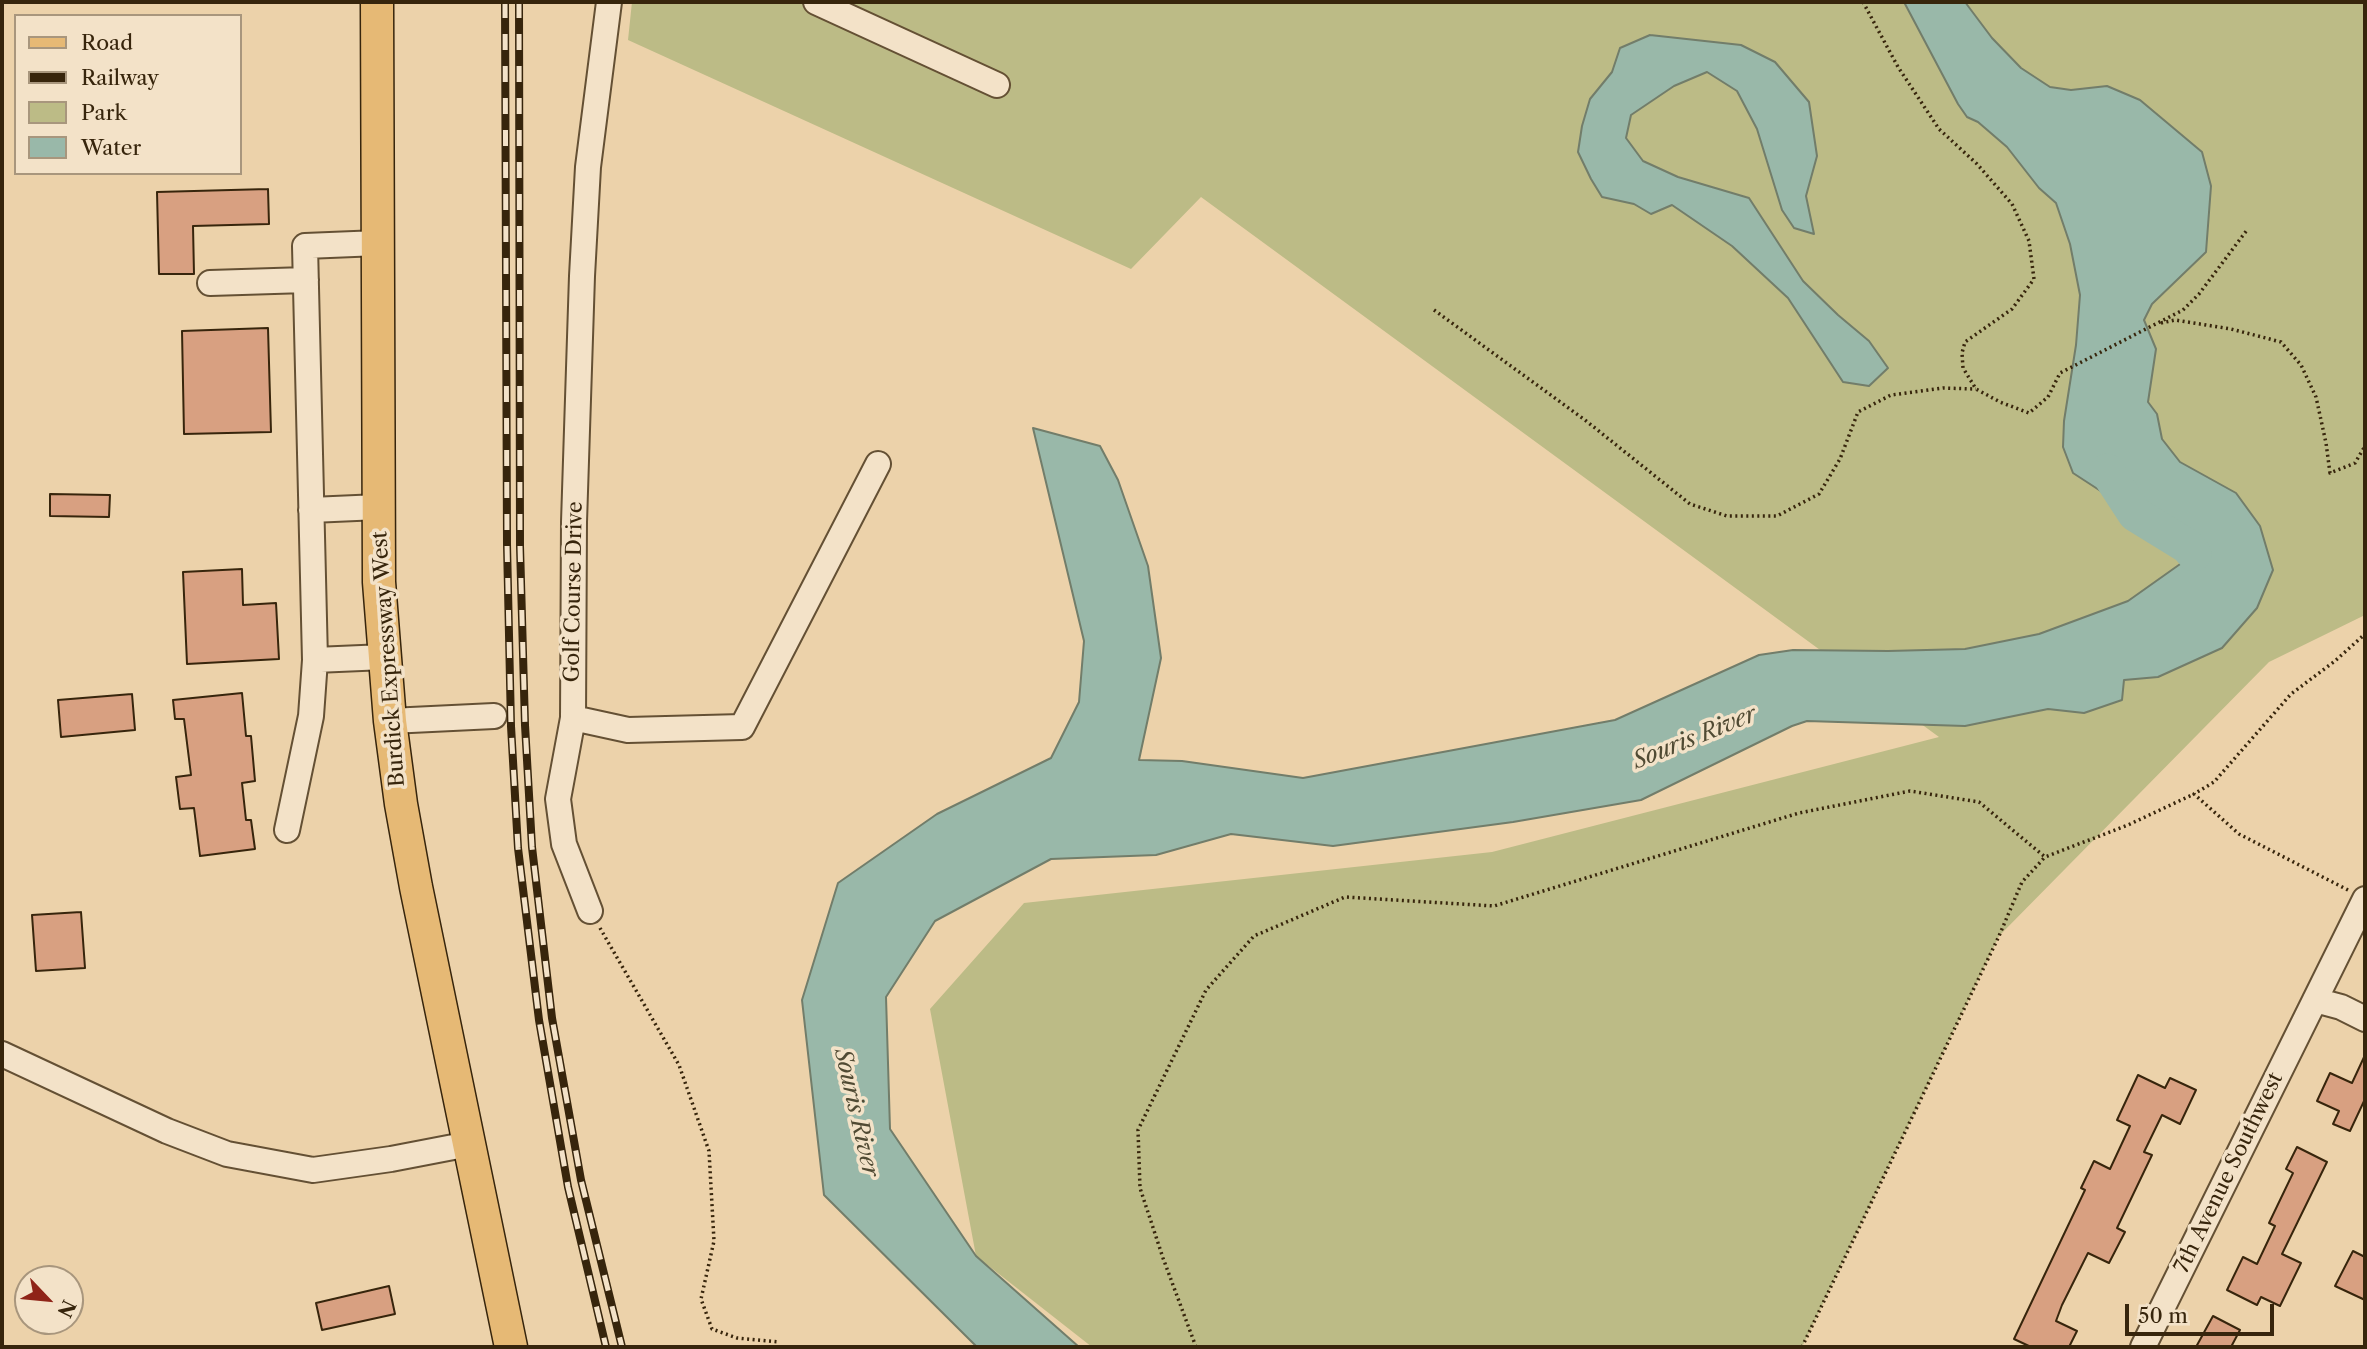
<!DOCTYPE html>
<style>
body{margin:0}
#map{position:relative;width:2367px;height:1349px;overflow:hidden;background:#ecd2aa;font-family:"Libre Caslon Text",serif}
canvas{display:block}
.frame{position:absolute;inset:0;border:4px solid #37250c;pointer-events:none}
.legend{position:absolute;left:14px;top:14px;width:228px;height:161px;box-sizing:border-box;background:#f3e2c8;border:2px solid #a8967d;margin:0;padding:9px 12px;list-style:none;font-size:21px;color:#37250c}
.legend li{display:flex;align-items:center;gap:14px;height:35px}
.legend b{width:35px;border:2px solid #a8967d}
.north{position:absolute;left:14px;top:1265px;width:70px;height:70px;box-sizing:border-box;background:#f3e2c8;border:2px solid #a8967d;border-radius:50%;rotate:116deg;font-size:19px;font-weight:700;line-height:28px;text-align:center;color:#37250c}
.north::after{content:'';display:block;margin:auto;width:24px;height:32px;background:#8f2418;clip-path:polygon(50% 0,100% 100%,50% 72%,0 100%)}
.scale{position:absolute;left:2125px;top:1304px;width:149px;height:32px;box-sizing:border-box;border:4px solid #37250c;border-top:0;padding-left:9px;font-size:21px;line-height:24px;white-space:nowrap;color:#37250c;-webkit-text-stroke:5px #f3e2c8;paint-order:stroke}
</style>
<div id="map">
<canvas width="2367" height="1349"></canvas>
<div class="frame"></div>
<ul class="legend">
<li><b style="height:9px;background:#e6b975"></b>Road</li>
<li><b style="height:9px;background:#37250c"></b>Railway</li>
<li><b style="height:19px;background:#bcbb86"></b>Park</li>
<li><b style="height:19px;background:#99b8a9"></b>Water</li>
</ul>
<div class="north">N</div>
<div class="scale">50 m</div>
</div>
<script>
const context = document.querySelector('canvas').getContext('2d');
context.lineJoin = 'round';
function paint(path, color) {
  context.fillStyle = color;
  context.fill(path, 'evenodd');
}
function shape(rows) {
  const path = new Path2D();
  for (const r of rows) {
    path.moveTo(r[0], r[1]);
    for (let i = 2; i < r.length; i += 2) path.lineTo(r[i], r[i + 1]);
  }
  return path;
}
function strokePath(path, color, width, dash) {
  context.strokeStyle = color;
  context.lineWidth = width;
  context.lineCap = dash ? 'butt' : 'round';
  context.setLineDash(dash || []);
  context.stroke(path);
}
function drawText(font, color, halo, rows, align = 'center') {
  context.font = font + ' "Libre Caslon Text",serif';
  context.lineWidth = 7;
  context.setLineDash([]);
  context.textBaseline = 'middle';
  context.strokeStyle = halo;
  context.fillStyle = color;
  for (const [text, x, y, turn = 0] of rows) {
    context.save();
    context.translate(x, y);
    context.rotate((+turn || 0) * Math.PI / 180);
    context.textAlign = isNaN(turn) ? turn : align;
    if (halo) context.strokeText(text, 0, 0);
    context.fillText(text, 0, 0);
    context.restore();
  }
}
paint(shape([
 [632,2,2365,2,2365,615,2269,662,1999,936,1802,1347,1092,1347,976,1256,930,1009,1024,903,1492,852,1939,737,1201,197,1131,269,628,40]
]), '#bcbb86');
const water = shape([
 [1904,2,1965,2,1992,38,2021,68,2050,87,2071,90,2107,86,2140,100,2202,152,2211,186,2206,252,2152,304,2144,320,2156,349,2148,402,2157,414,2162,439,2180,462,2236,493,2260,526,2273,570,2257,608,2222,648,2158,677,2124,680,2122,700,2084,713,2048,709,1965,726,1807,721,1792,726,1641,800,1513,822,1333,846,1231,834,1156,855,1051,859,935,921,886,997,890,1129,976,1256,1079,1347,977,1347,824,1195,802,1000,838,883,937,814,1051,758,1079,702,1084,641,1033,428,1100,446,1118,480,1148,566,1161,658,1139,760,1182,761,1303,778,1615,720,1759,655,1793,650,1888,651,1965,649,2039,634,2128,601,2183,562,2156,527,2073,473,2063,447,2064,421,2076,345,2080,295,2070,244,2056,203,2039,188,2007,147,1978,122,1967,117,1958,104,1904,2],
 [1650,35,1741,45,1775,62,1809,102,1817,156,1806,196,1814,234,1794,228,1782,210,1757,129,1737,91,1707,72,1674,86,1631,115,1626,138,1643,161,1678,177,1749,198,1803,281,1838,315,1869,341,1888,368,1869,386,1843,382,1788,298,1732,246,1672,205,1651,214,1634,204,1602,197,1591,179,1578,152,1582,126,1590,99,1612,72,1620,48,1650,35]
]);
paint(water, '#99b8a9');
strokePath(water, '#727d6a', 2);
strokePath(shape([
 [2107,471,2135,514,2187,546,2194,554]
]), '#99b8a9', 35);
const building = shape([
 [268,189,269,224,193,226,194,274,159,274,157,192,268,189],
 [268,328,271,432,184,434,182,331,268,328],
 [50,494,110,495,109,517,50,516,50,494],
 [242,569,243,605,276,603,279,659,187,664,183,572,242,569],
 [242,693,246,736,251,736,255,781,242,783,246,820,251,820,255,849,200,856,194,808,180,809,176,777,191,775,184,719,175,719,173,700,242,693],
 [132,694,135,730,61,737,58,700,132,694],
 [81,912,85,968,36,971,32,915,81,912],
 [2365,1055,2365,1099,2350,1131,2333,1124,2339,1111,2317,1101,2330,1073,2352,1083,2365,1055],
 [2138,1075,2165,1088,2170,1078,2196,1090,2180,1124,2162,1115,2144,1152,2152,1155,2117,1228,2125,1232,2109,1263,2088,1253,2062,1305,2056,1321,2077,1331,2069,1347,2031,1347,2014,1339,2085,1190,2081,1188,2094,1161,2110,1169,2130,1126,2117,1120,2138,1075],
 [2297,1147,2327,1162,2282,1254,2301,1263,2280,1306,2261,1297,2257,1305,2227,1290,2243,1257,2257,1264,2275,1226,2269,1223,2293,1173,2286,1169,2297,1147],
 [2353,1251,2365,1257,2365,1300,2335,1286,2353,1251],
 [389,1286,395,1314,322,1330,316,1303,389,1286],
 [2213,1316,2240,1330,2231,1347,2196,1347,2213,1316]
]);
paint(building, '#d8a081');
strokePath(building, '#37250c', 2);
const minor = shape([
 [816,2,997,85],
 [379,243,305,246,315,660,385,657],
 [210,283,306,280],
 [311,510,379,507],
 [573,718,628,730,742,727,878,464],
 [390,721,494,716],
 [287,830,311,716,315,660],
 [590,911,564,844,558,799,573,718,574,522,582,276,588,167,609,2],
 [2315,1000,2341,1007,2365,1019],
 [2,1054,167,1131,227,1154,313,1170,391,1159,469,1144],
 [2143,1347,2365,899]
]);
const major = shape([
 [377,2,379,582,390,721,401,804,416,887,511,1347]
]);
strokePath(minor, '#645034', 28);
strokePath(major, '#37250c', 35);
strokePath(shape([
 [1863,2,1898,67,1939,129,1977,164,2012,204,2029,241,2034,279,2012,309,1965,342,1962,353,1963,368,1976,389,2000,402,2029,413,2048,397,2060,373,2183,310,2199,294,2247,230],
 [1434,310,1585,420,1690,504,1727,516,1777,516,1819,494,1840,459,1858,412,1891,395,1943,388,1976,389],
 [2161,323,2175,320,2231,329,2281,342,2301,365,2316,397,2326,443,2330,473,2355,463,2365,446],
 [2348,890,2239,834,2194,794,2214,782,2291,694,2335,661,2365,634],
 [600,928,679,1065,709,1151,714,1241,701,1299,712,1329,737,1338,779,1342],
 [1196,1347,1163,1258,1140,1188,1138,1130,1206,990,1254,936,1345,897,1494,906,1799,813,1910,791,1979,802,2045,857,2128,825,2194,794],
 [1802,1347,1999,936,2022,882,2045,857]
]), '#37250c', 3.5, [2, 3.5]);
strokePath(minor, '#f3e2c8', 24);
strokePath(major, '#e6b975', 32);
const rail = shape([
 [505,2,507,544,511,726,518,848,539,1020,568,1187,606,1347],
 [519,2,520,546,525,725,532,847,552,1018,581,1180,622,1347]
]);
strokePath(rail, '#37250c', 8);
strokePath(rail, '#f3e2c8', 5, [16]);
drawText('21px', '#37250c', '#f3e2c8', [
 ["Golf Course Drive",574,592,-89],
 ["Burdick Expressway West",389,659,-94],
 ["7th Avenue Southwest",2229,1173,-64]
]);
drawText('italic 23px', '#504a33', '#f3e2c8', [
 ["Souris River",1695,738,-22],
 ["Souris River",856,1113,77]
]);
</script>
